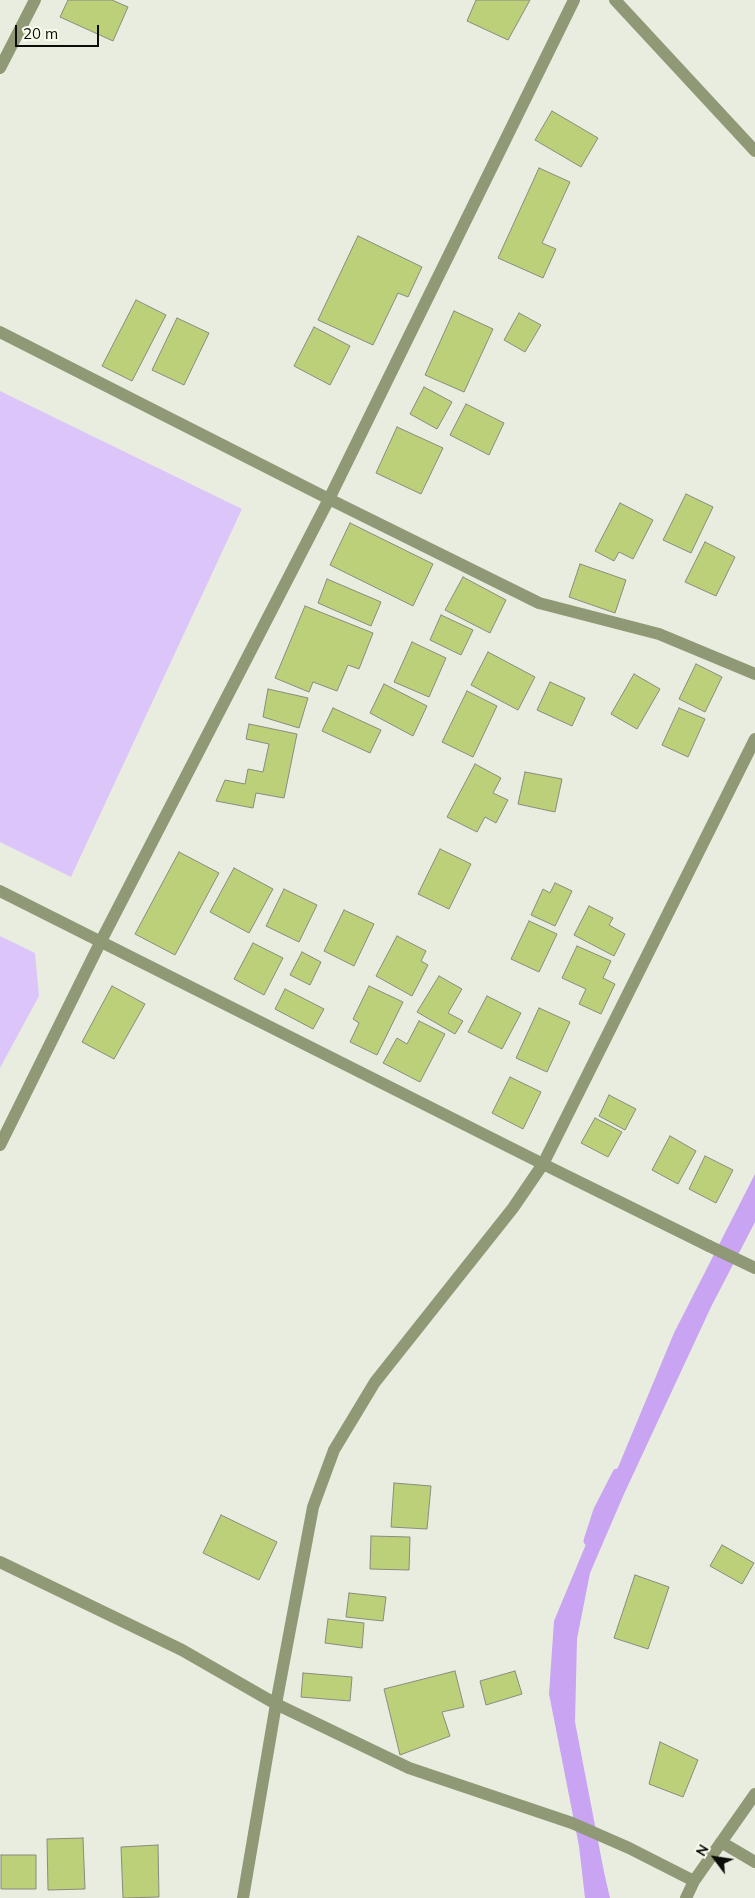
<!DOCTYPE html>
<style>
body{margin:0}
#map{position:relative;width:755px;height:1898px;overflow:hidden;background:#e9eddf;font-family:Mulish,sans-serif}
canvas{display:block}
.north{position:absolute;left:690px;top:1833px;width:50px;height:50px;-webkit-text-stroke:4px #f6fbec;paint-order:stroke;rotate:301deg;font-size:14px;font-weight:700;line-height:20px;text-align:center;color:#0b0d08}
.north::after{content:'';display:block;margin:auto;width:18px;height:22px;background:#0b0d08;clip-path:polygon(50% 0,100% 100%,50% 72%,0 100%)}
.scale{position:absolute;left:15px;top:25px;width:84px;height:22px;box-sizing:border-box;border:2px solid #0b0d08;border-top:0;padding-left:6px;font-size:15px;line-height:18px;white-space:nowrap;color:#0b0d08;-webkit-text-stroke:4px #f6fbec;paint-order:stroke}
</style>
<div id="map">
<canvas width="755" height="1898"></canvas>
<div class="north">N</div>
<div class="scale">20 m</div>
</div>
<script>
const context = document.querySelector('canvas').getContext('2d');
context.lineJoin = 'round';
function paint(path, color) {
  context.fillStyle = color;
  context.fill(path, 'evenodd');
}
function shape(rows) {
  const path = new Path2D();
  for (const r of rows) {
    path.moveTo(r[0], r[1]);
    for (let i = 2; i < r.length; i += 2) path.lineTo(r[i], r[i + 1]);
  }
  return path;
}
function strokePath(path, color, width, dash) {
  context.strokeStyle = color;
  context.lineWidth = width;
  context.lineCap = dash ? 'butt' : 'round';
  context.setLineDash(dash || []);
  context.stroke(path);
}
paint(shape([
 [0,391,242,509,71,877,0,842],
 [0,936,35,953,39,996,0,1068]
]), '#dcc6f9');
paint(shape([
 [755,1174,755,1222,711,1307,624,1494,590,1573,577,1639,575,1722,604,1872,610,1898,585,1898,579,1846,549,1694,554,1621,674,1333]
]), '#c8a4f2');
strokePath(shape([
 [588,1541,598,1510,617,1473]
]), '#c8a4f2', 9);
const building = shape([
 [68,0,112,0,128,7,113,41,60,17,68,0],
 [476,0,530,0,508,40,467,21,476,0],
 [552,111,598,138,581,167,535,140,552,111],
 [539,168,570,182,542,243,556,249,543,278,498,258,539,168],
 [358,236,422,267,408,297,398,293,373,345,318,320,358,236],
 [136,300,166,315,132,381,102,366,136,300],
 [454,311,493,329,464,392,425,375,454,311],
 [519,313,541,325,525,352,504,340,519,313],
 [177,318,209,333,184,385,152,370,177,318],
 [314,327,350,346,330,385,294,366,314,327],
 [424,387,452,402,437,429,410,414,424,387],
 [466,404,504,423,489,455,450,435,466,404],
 [397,427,443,448,421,494,376,473,397,427],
 [686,494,713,507,691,553,663,540,686,494],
 [620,503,653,520,633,559,619,552,614,561,595,551,620,503],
 [350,523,433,564,413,606,330,565,350,523],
 [705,542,735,557,716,596,685,582,705,542],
 [580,564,626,580,615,613,569,597,580,564],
 [463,577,506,600,490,633,445,610,463,577],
 [327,579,381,602,371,626,318,603,327,579],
 [305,606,373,633,359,669,348,665,337,691,313,682,309,692,275,678,305,606],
 [441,615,473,630,461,655,430,640,441,615],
 [412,642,446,658,429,697,394,682,412,642],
 [488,652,535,677,518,710,471,685,488,652],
 [696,664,722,677,705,712,679,699,696,664],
 [634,674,660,689,637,729,611,714,634,674],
 [550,682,585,698,572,726,537,710,550,682],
 [384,684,427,706,413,736,370,713,384,684],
 [268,689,308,698,299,728,263,717,268,689],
 [467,691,497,706,473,757,442,742,467,691],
 [333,708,381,730,370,753,322,731,333,708],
 [679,708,705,719,688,757,662,745,679,708],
 [249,724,297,734,284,798,256,793,253,808,216,801,225,780,245,784,248,769,263,772,269,744,246,739,249,724],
 [475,764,501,778,493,793,508,800,496,823,485,817,477,832,447,817,475,764],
 [525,772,562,779,555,812,518,804,525,772],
 [440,849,471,864,449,909,418,894,440,849],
 [179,852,219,873,175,955,135,934,179,852],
 [234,868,273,889,249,933,210,912,234,868],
 [555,883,572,891,555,926,531,915,543,889,550,893,555,883],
 [284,889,317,905,299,942,266,926,284,889],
 [589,906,613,918,609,925,625,934,614,956,574,935,589,906],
 [344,910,374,924,354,966,324,951,344,910],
 [529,921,557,934,539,972,511,959,529,921],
 [397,936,426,951,421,961,428,965,412,996,376,976,397,936],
 [253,943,283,958,264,995,234,979,253,943],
 [577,946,611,961,603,978,615,984,601,1014,579,1004,586,989,562,978,577,946],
 [302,952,321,962,310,985,290,975,302,952],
 [439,976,462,989,448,1013,463,1021,455,1034,417,1012,439,976],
 [112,986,145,1004,114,1059,82,1042,112,986],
 [369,986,403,1002,377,1055,350,1042,359,1023,353,1019,369,986],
 [285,989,324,1009,313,1029,275,1009,285,989],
 [487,996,521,1013,502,1049,468,1032,487,996],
 [539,1008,570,1022,547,1072,516,1058,539,1008],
 [419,1021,445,1034,420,1082,383,1063,397,1038,407,1044,419,1021],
 [510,1077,541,1092,523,1129,492,1113,510,1077],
 [609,1095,636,1109,625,1130,599,1116,609,1095],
 [595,1118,622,1132,608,1157,581,1143,595,1118],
 [670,1136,696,1151,678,1184,652,1170,670,1136],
 [705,1156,733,1170,716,1203,689,1189,705,1156],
 [394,1483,431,1486,427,1529,391,1527,394,1483],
 [221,1515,277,1542,259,1580,203,1553,221,1515],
 [371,1536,410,1537,409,1570,370,1569,371,1536],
 [722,1545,754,1563,742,1584,710,1566,722,1545],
 [635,1575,669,1587,648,1649,614,1638,635,1575],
 [349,1593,386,1597,383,1621,346,1617,349,1593],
 [328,1619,364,1623,362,1648,325,1643,328,1619],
 [455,1671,464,1707,442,1712,450,1736,400,1755,384,1689,455,1671],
 [515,1671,522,1694,486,1705,480,1681,515,1671],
 [303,1673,352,1677,350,1701,301,1697,303,1673],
 [660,1742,698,1760,683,1797,649,1784,660,1742],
 [83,1838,85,1889,48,1890,47,1839,83,1838],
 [158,1845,159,1897,123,1898,121,1847,158,1845],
 [1,1855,36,1855,36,1889,1,1889,1,1855]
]);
paint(building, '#bbd079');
strokePath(building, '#888c7f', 1);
strokePath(shape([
 [0,68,35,0],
 [0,332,329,499,539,603,659,634,755,674],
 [0,891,543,1164,709,1246],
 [0,1145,101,941,329,499,574,0],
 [0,1562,182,1650,276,1704,409,1768,572,1823,629,1848,694,1881],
 [721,1842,755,1862],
 [243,1898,276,1704,313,1507,334,1450,375,1382,513,1208,543,1164,755,739],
 [686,1898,694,1881,755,1794]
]), '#909976', 12);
strokePath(shape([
 [615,0,755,151],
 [709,1246,755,1268]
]), '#909976', 12);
</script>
